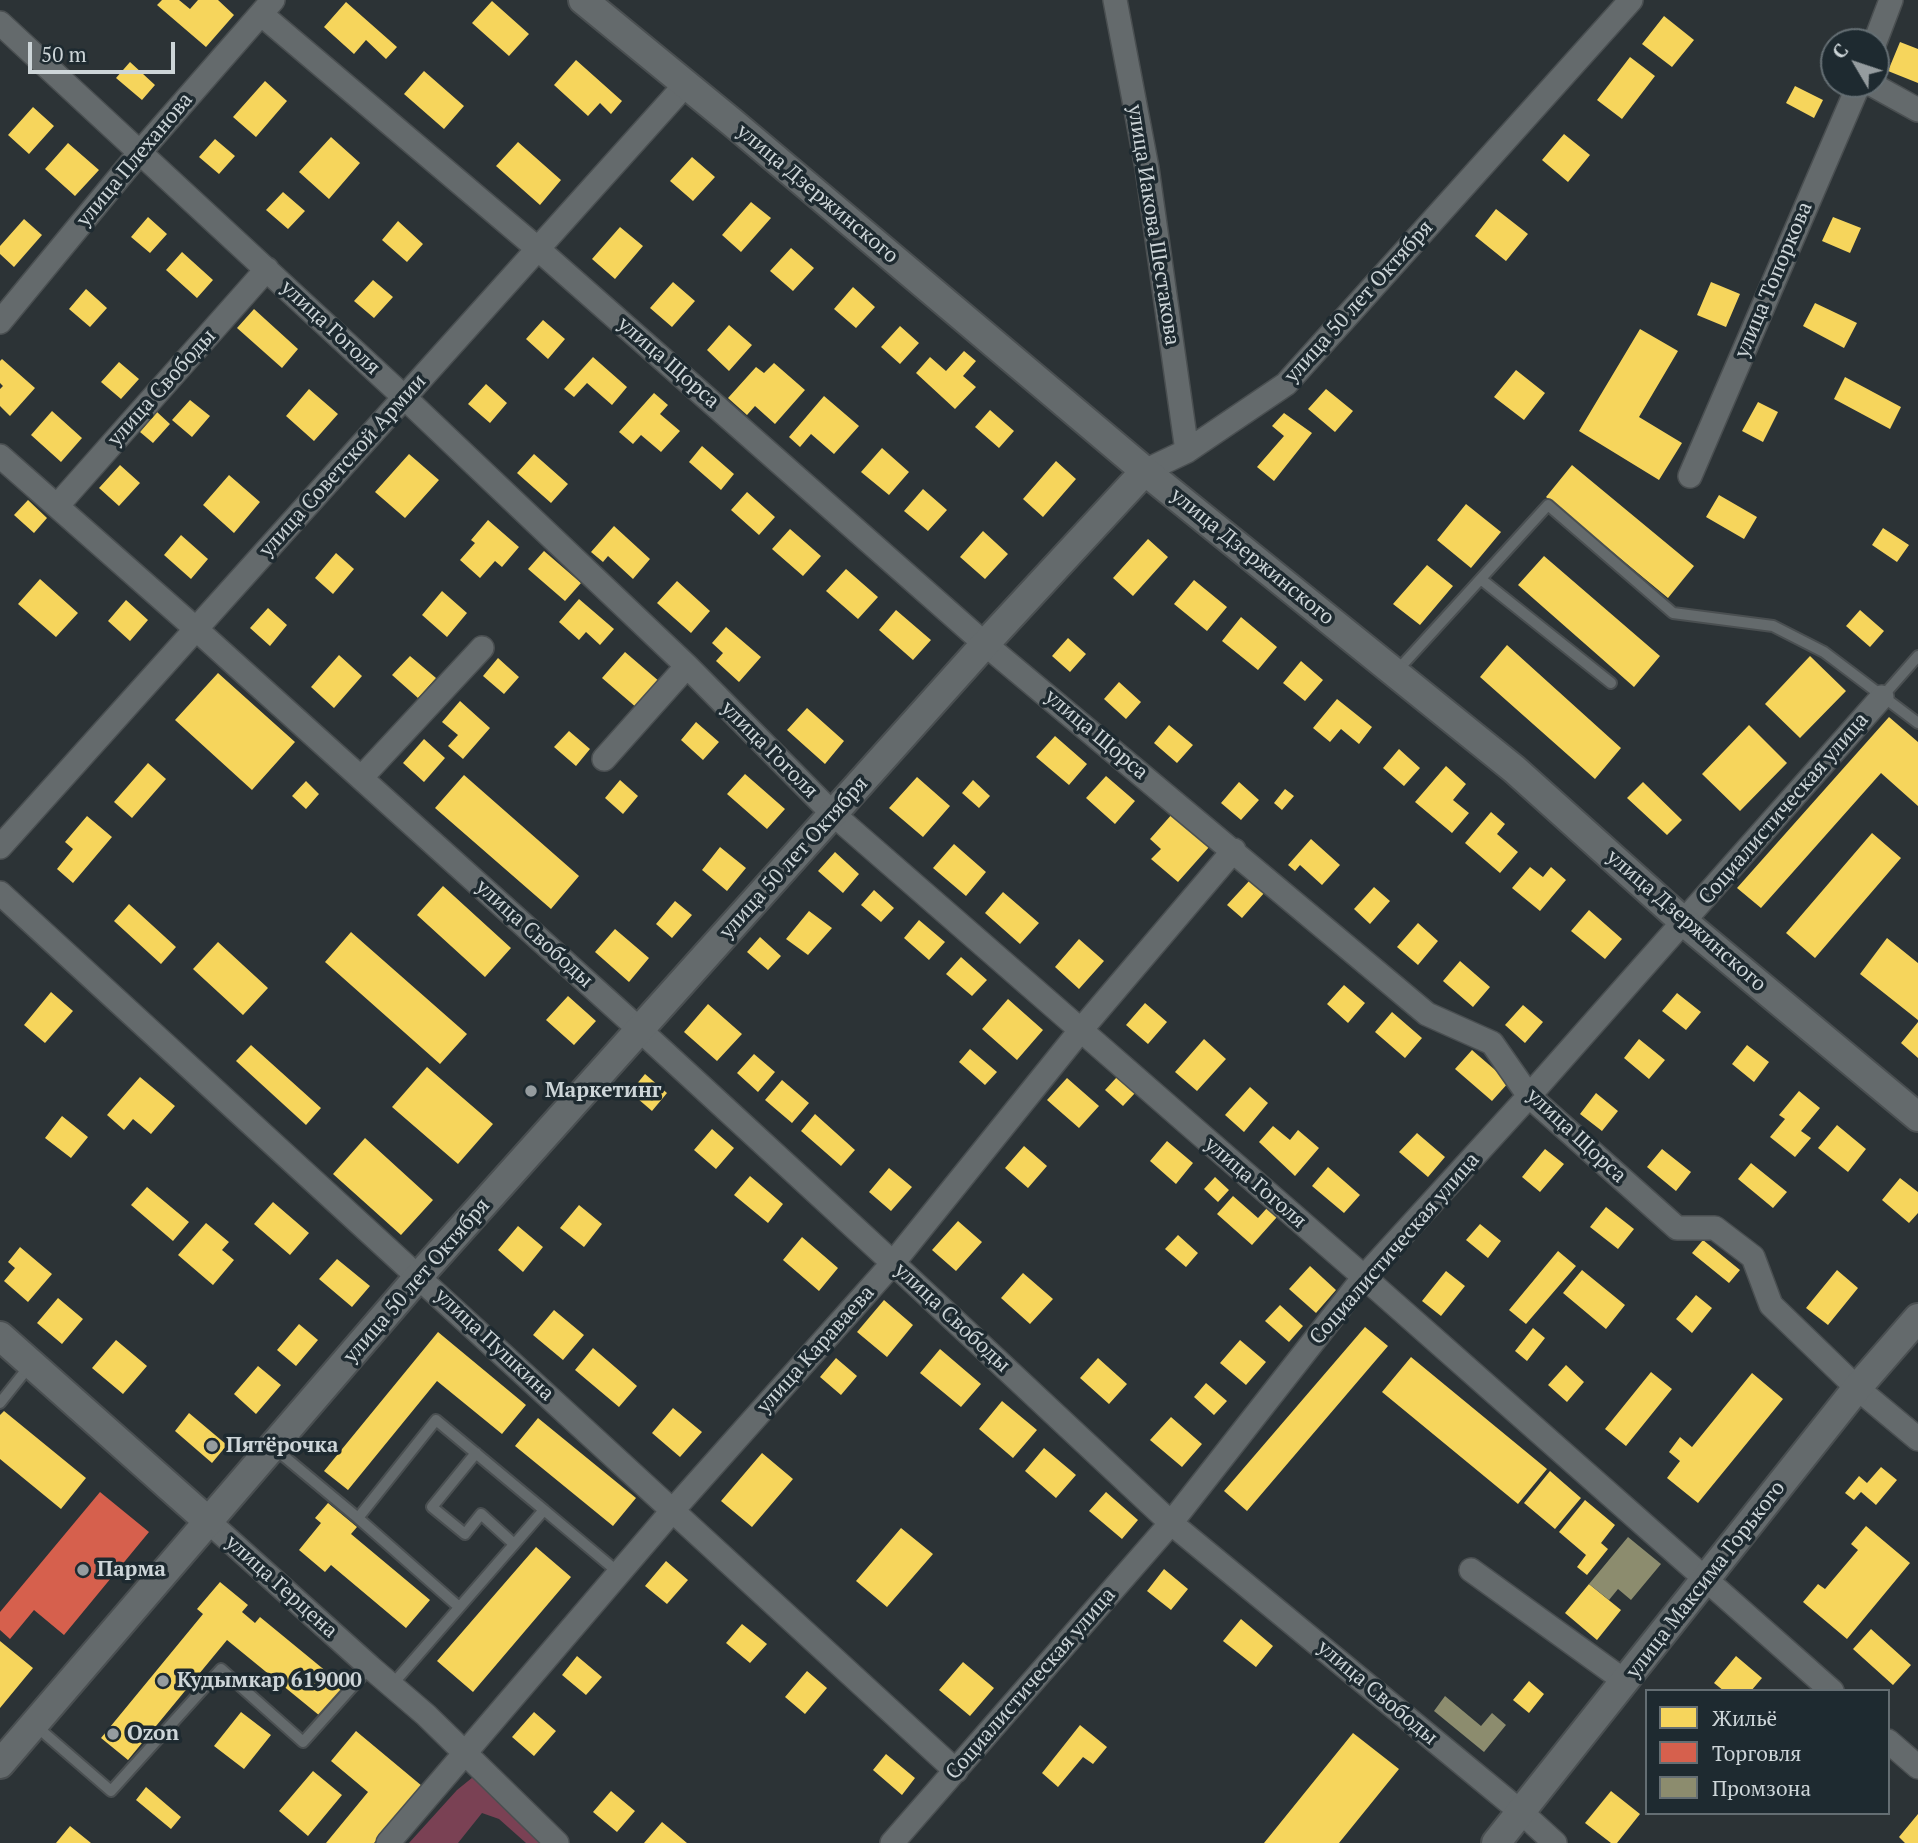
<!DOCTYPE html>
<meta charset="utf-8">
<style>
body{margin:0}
#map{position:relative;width:1918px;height:1843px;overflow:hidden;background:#2c3336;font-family:"PT Serif",serif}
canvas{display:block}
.legend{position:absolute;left:1645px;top:1689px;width:245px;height:126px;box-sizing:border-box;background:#1e2a30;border:2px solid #646e73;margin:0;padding:9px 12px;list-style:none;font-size:21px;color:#cdd5d8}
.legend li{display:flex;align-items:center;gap:14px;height:35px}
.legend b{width:35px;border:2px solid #646e73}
.north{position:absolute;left:1820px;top:28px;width:70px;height:70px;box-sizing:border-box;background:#1e2a30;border:2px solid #646e73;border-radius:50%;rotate:309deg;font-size:19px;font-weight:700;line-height:28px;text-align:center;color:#cdd5d8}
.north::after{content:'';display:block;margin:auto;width:24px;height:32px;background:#959c9f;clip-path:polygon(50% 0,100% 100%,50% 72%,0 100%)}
.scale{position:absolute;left:28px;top:42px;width:147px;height:32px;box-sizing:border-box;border:4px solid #cdd5d8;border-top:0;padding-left:9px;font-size:21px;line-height:24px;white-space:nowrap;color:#cdd5d8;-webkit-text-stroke:5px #1e2a30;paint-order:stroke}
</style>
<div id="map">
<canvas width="1918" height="1843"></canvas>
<ul class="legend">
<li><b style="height:19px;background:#f6d55c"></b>Жильё</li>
<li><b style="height:19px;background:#d6604d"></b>Торговля</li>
<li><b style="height:19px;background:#8c8c6e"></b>Промзона</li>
</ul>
<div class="north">С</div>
<div class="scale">50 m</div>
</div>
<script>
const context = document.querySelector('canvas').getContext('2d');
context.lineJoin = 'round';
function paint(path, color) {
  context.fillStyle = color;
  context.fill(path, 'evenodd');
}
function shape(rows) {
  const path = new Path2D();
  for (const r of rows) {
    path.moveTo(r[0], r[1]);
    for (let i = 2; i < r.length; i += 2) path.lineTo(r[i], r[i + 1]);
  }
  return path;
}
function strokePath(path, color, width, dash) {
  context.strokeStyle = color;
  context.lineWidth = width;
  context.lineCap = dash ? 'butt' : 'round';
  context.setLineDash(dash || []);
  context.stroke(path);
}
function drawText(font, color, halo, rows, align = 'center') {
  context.font = font + ' "PT Serif",serif';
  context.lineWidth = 7;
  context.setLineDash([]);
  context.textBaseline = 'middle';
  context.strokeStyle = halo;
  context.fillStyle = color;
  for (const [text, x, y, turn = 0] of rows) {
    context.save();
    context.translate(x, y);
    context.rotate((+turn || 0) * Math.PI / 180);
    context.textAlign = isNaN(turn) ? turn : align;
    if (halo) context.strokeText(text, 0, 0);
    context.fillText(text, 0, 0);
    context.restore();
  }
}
paint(shape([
 [478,1773,551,1843,526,1843,499,1819,482,1813,458,1843,409,1843,457,1790]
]), '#7a4154');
paint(shape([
 [162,0,179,0,190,9,198,0,218,0,234,15,206,47,157,5],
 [492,1,529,34,509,56,472,23],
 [346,2,397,47,386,59,366,40,354,54,324,27],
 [1664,16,1694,40,1672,67,1642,44],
 [1900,42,1918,49,1918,83,1888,71],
 [1630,57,1655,76,1622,119,1597,100],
 [576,60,622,101,611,114,600,103,588,116,554,85],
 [130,62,155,85,142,100,116,78],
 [424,71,464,106,444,129,404,94],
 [265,81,287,101,256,137,233,117],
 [1795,86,1823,100,1814,118,1786,103],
 [33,107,54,126,29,154,8,135],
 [1564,134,1590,155,1568,182,1542,160],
 [331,137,360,163,329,199,299,172],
 [215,139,235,156,219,174,199,157],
 [518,142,561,180,540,205,496,166],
 [68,143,99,170,75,196,45,169],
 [692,157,715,177,693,201,670,181],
 [283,192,305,211,288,229,266,210],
 [751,202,771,218,741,252,722,235],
 [1496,209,1528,234,1506,261,1475,236],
 [148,217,167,234,150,253,131,237],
 [1833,217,1861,228,1850,253,1822,241],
 [24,219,42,235,14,267,0,254,0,246],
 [398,221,423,244,407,262,382,240],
 [620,227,643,246,615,279,592,259],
 [791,248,814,268,793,291,770,271],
 [182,252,213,280,197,298,166,270],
 [373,280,393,297,374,318,354,301],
 [673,282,695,301,672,327,650,308],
 [1711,282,1740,294,1726,327,1697,315],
 [853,287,875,307,856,328,834,309],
 [86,289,107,308,90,327,69,309],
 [1815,303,1857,323,1844,348,1803,326],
 [254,309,298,349,282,368,237,328],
 [543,320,565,339,548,359,526,339],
 [729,325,752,345,729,371,707,350],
 [900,326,919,343,900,364,881,347],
 [1640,329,1678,351,1639,417,1682,443,1659,480,1579,431],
 [964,351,976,361,963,376,976,387,955,409,916,373,930,357,946,371],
 [593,357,627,387,612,405,587,383,574,397,564,389],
 [2,359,35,388,10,416,0,406,0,389,3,386,0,383,0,361],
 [119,362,139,379,121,399,101,382],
 [774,363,805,390,775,424,755,406,747,415,728,398,756,367,764,373],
 [1516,370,1545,393,1524,420,1494,397],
 [1845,377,1901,407,1890,429,1834,399],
 [486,384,507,403,490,423,468,404],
 [309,389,338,414,314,441,286,416],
 [1326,389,1353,411,1335,432,1308,409],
 [654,393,668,405,660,414,680,431,661,452,641,435,633,444,619,432],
 [824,396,859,426,834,454,811,434,800,447,789,437],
 [190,400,210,416,192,437,172,420],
 [1758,402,1778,412,1763,442,1742,431],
 [990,410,1014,431,999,448,975,427],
 [52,411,82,438,61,462,31,435],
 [157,412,170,424,153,443,140,432],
 [1284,413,1312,433,1274,481,1257,467,1284,436,1272,426],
 [702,446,734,474,721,490,689,462],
 [882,448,909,472,889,495,861,472],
 [409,454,439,480,405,518,375,492],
 [534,454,568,484,551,503,517,473],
 [1056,461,1076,479,1043,517,1023,499],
 [120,465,140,483,119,506,99,488],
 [1572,465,1694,566,1668,598,1546,497],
 [229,475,260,502,234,533,203,505],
 [923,489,947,510,928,531,904,511],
 [747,492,775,517,759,535,731,510],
 [1719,495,1757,517,1744,539,1706,517],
 [28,500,47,518,34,533,14,515],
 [1466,504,1501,532,1471,568,1437,540],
 [488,520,519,547,502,567,495,561,480,578,460,560,475,543,471,540],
 [614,526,650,559,633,579,608,556,603,562,591,552],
 [1883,528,1909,545,1897,562,1872,545],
 [790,529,821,556,803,576,772,549],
 [983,531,1008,554,985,579,960,557],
 [181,535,208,559,191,579,164,555],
 [1148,539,1168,557,1133,596,1113,578],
 [544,551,581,583,565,601,528,569],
 [336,553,354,569,333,594,315,578],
 [1544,556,1660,656,1634,687,1518,585],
 [1427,565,1453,586,1420,625,1393,604],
 [846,569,878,597,858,619,826,591],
 [40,579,78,613,56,637,18,604],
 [1194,580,1227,607,1207,631,1174,604],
 [677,581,710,611,691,633,657,603],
 [442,591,467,613,447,637,422,615],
 [579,599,614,629,600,645,586,632,579,640,559,622],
 [126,600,148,620,130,641,108,621],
 [268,608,287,625,270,646,250,628],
 [896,610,931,640,913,660,879,630],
 [1860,610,1884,631,1870,647,1846,626],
 [1241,617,1277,647,1258,670,1222,641],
 [726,627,761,657,739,682,716,661,723,653,712,643],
 [1068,638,1086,654,1070,672,1052,656],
 [1507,645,1621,748,1595,779,1480,677],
 [625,652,660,682,637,708,602,678],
 [339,655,362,676,334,708,311,687],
 [410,656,436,678,418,698,392,675],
 [1810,656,1846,691,1800,738,1765,704],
 [498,658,519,677,504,694,483,676],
 [1301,661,1323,680,1305,701,1283,683],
 [218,673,295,742,252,790,175,720],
 [1119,682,1141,702,1126,719,1104,699],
 [1337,699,1372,727,1359,744,1341,729,1330,742,1313,728],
 [460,701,490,728,463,759,448,746,458,735,442,722],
 [807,708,844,741,825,764,787,730],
 [1889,717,1918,742,1918,806,1881,773,1761,908,1737,888],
 [696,722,719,742,703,760,681,740],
 [1169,725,1193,745,1177,763,1154,743],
 [1749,725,1787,763,1740,811,1702,774],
 [569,731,590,749,576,766,554,747],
 [1055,736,1087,764,1069,785,1036,757],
 [424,739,445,758,424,782,403,763],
 [1399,749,1420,768,1404,786,1383,768],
 [148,763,166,779,132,818,114,802],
 [1446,766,1466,784,1453,800,1469,813,1452,833,1415,802],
 [745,774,785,809,767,829,727,794],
 [464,775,579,876,551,909,435,808],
 [1106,776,1135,801,1115,824,1086,798],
 [917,777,950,806,923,837,889,808],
 [620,780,638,796,623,814,605,798],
 [973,780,990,796,979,808,962,793],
 [306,781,319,794,306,809,292,796],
 [1239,782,1259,800,1241,820,1221,803],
 [1643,782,1682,820,1667,835,1627,798],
 [1285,789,1294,796,1282,810,1274,803],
 [1491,812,1505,824,1497,834,1518,852,1500,873,1465,843],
 [1173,813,1210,846,1178,882,1151,859,1161,849,1150,839],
 [87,816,112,837,73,883,57,869,73,849,65,842],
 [1872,833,1901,858,1815,958,1786,933],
 [1311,839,1340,865,1322,885,1300,865,1295,871,1288,865],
 [954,844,986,872,966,896,933,868],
 [720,847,746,868,727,891,702,870],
 [835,852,859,874,843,893,818,871],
 [1530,867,1543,877,1551,867,1566,880,1540,911,1512,888],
 [1250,880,1265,892,1242,918,1227,905],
 [443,886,511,948,485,977,417,915],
 [1374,887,1390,901,1370,924,1354,909],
 [874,890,894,908,881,922,861,905],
 [1003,892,1039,923,1020,944,985,913],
 [675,901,692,915,672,938,656,924],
 [129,904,176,947,161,964,114,921],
 [1589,910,1622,939,1605,959,1571,931],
 [809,911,832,928,808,955,786,939],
 [919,920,945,942,929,960,904,938],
 [1418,923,1438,941,1418,965,1397,947],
 [615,929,649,958,629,982,595,952],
 [351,932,467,1034,440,1064,325,962],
 [760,937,781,956,768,970,747,952],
 [1887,938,1918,963,1918,1020,1860,974],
 [1079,939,1104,961,1079,989,1055,967],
 [218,942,268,988,243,1015,193,969],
 [961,957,987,980,972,996,946,974],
 [1460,961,1490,987,1473,1007,1443,981],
 [1344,985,1365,1003,1348,1023,1327,1004],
 [51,992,73,1011,45,1043,24,1025],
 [1677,993,1701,1012,1686,1030,1662,1011],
 [568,996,596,1021,574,1045,546,1020],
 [1008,999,1043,1030,1017,1060,982,1029],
 [1145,1003,1167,1022,1148,1044,1126,1025],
 [708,1004,742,1034,717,1061,684,1032],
 [1523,1005,1543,1022,1525,1043,1505,1025],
 [1392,1012,1422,1038,1405,1058,1375,1032],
 [1918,1022,1918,1058,1901,1043],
 [1204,1039,1226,1059,1197,1091,1175,1072],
 [1639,1039,1665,1060,1649,1079,1624,1058],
 [251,1045,321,1108,306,1125,236,1061],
 [1747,1045,1769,1062,1754,1082,1732,1064],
 [970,1049,997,1072,985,1085,959,1062],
 [1472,1050,1509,1082,1492,1101,1455,1069],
 [754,1054,775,1072,758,1092,737,1073],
 [427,1067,493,1124,458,1164,392,1107],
 [645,1074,667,1093,652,1111,630,1092],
 [140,1077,175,1106,151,1134,133,1119,124,1130,107,1115],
 [1117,1077,1135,1093,1123,1106,1105,1090],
 [1067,1078,1099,1106,1079,1128,1047,1100],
 [782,1080,809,1103,792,1123,765,1100],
 [1250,1087,1268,1103,1244,1132,1225,1115],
 [1799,1091,1820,1108,1801,1131,1811,1138,1795,1157,1770,1137,1785,1119,1779,1115],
 [1596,1093,1618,1111,1602,1131,1580,1114],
 [815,1114,855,1150,841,1166,801,1131],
 [62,1116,88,1137,71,1158,45,1138],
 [1837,1125,1866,1149,1848,1172,1818,1148],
 [1273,1126,1290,1140,1298,1130,1319,1148,1295,1176,1259,1142],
 [712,1129,734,1148,716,1169,694,1150],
 [1417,1133,1445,1157,1428,1177,1399,1152],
 [365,1138,433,1200,401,1235,333,1174],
 [1167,1141,1193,1163,1176,1184,1150,1161],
 [1024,1146,1047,1166,1028,1188,1005,1168],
 [1545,1149,1564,1164,1540,1192,1522,1177],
 [1662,1149,1691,1172,1676,1191,1647,1167],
 [1751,1163,1787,1192,1773,1208,1738,1179],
 [1328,1167,1360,1195,1344,1213,1312,1186],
 [889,1168,912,1187,891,1211,869,1192],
 [750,1176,783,1204,768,1223,734,1195],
 [1215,1177,1229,1190,1218,1202,1204,1189],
 [1900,1178,1918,1192,1918,1213,1909,1223,1882,1200],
 [147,1187,189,1222,173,1241,131,1205],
 [1233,1196,1258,1218,1267,1208,1277,1217,1252,1245,1217,1214],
 [273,1202,309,1233,290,1255,254,1224],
 [579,1205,602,1224,584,1247,560,1228],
 [1606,1207,1634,1229,1618,1249,1590,1227],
 [958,1221,982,1242,956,1271,932,1250],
 [206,1223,229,1242,222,1250,234,1260,213,1285,178,1255],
 [1480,1224,1501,1241,1488,1258,1466,1240],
 [518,1226,543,1247,523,1272,498,1250],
 [1178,1235,1198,1253,1186,1267,1165,1249],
 [802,1237,838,1268,819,1291,783,1260],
 [1703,1240,1740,1270,1729,1283,1692,1253],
 [20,1247,52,1274,28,1302,4,1281,15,1268,8,1262],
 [1558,1251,1576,1266,1526,1324,1509,1310],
 [337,1259,370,1286,352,1307,319,1279],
 [1310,1266,1336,1290,1316,1313,1289,1289],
 [1582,1270,1625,1305,1606,1329,1563,1293],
 [1837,1270,1858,1288,1828,1325,1806,1308],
 [1446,1271,1465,1286,1441,1316,1422,1301],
 [1023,1273,1053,1299,1030,1324,1001,1298],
 [1696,1295,1712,1308,1692,1333,1676,1319],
 [58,1298,83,1319,62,1344,37,1323],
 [884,1300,913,1325,887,1357,857,1332],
 [1280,1305,1303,1326,1289,1342,1265,1321],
 [554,1310,584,1335,563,1360,533,1335],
 [299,1324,318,1340,296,1366,277,1350],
 [1365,1327,1388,1346,1247,1511,1224,1491],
 [1533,1328,1545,1338,1527,1361,1515,1351],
 [438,1332,526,1405,502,1434,437,1381,348,1490,324,1471],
 [116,1340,147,1366,123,1394,92,1368],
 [1240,1340,1266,1362,1246,1385,1220,1363],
 [593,1348,637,1386,619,1407,575,1370],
 [940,1349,981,1384,961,1407,920,1373],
 [1411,1357,1547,1469,1518,1504,1382,1392],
 [836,1358,857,1376,841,1395,820,1377],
 [1098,1358,1127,1384,1109,1404,1080,1378],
 [1566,1365,1584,1382,1567,1402,1548,1385],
 [258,1366,281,1385,256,1414,234,1394],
 [1651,1372,1672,1389,1626,1446,1605,1429],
 [1752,1373,1783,1399,1698,1503,1667,1478,1680,1461,1669,1452,1680,1437,1692,1447],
 [1206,1383,1227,1401,1214,1415,1194,1397],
 [1002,1401,1037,1430,1013,1458,979,1429],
 [673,1408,702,1432,680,1457,652,1433],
 [4,1411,86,1478,61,1509,0,1459,0,1415],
 [189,1413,227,1445,212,1463,175,1431],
 [1171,1417,1202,1444,1182,1467,1150,1440],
 [538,1418,636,1498,613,1526,515,1446],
 [1044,1448,1076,1475,1056,1498,1025,1471],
 [762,1453,793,1479,752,1527,721,1501],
 [1881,1467,1897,1480,1876,1505,1861,1492,1854,1500,1845,1493,1859,1476,1867,1483],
 [1550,1471,1581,1498,1555,1529,1524,1503],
 [1106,1492,1138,1520,1122,1539,1089,1511],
 [1585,1500,1615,1525,1601,1543,1608,1549,1587,1575,1577,1567,1586,1555,1559,1532],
 [328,1503,357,1527,351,1534,430,1600,406,1628,331,1565,325,1572,299,1550,321,1523,315,1518],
 [1866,1526,1910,1563,1847,1639,1803,1602,1818,1584,1825,1589,1858,1550,1851,1544],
 [901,1528,933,1554,887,1607,856,1581],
 [536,1547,571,1577,473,1692,437,1661],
 [666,1561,688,1580,667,1604,645,1586],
 [1164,1569,1188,1589,1171,1610,1147,1591],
 [220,1582,248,1605,242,1612,255,1623,260,1617,344,1686,320,1716,227,1640,128,1760,101,1738,203,1614,197,1609],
 [1589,1584,1621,1610,1597,1640,1565,1613],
 [1241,1619,1273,1646,1256,1667,1223,1641],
 [742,1624,767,1644,750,1663,726,1643],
 [1871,1629,1911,1665,1893,1685,1853,1649],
 [0,1641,33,1668,0,1708],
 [577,1656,602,1677,586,1695,562,1675],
 [1736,1656,1762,1678,1751,1691,1724,1691,1714,1683],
 [963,1662,994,1688,970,1716,939,1690],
 [807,1671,827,1688,805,1714,785,1697],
 [1529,1681,1544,1694,1529,1713,1513,1700],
 [241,1712,271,1735,244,1769,214,1746],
 [534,1712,556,1731,534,1756,512,1737],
 [1080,1725,1107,1747,1093,1764,1083,1757,1058,1787,1042,1773],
 [356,1731,422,1786,374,1843,326,1843,368,1792,331,1761],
 [1353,1733,1399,1769,1339,1843,1264,1843],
 [886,1754,915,1778,902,1795,873,1770],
 [313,1771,342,1795,308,1836,279,1811],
 [146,1787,181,1817,171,1829,136,1800],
 [611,1791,635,1811,617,1832,593,1812],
 [1611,1791,1640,1814,1617,1843,1611,1843,1585,1823],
 [1918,1814,1918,1843,1905,1843,1899,1837],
 [662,1822,687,1843,644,1843],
 [70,1826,91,1843,56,1843]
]), '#f6d55c');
paint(shape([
 [100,1492,149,1532,64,1635,34,1610,10,1639,0,1630,0,1612]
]), '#d6604d');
paint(shape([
 [1628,1537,1661,1564,1631,1600,1618,1589,1609,1600,1589,1584],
 [1445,1696,1481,1726,1492,1713,1506,1725,1484,1752,1434,1711]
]), '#8c8c6e');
const service = shape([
 [1482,580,1611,683],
 [1395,673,1548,505,1673,613,1773,626,1824,652,1918,723],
 [1882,697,1918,656],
 [0,1403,31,1364],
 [274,1448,358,1518,436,1420,544,1510],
 [476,1453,432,1507,465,1534,481,1514,514,1544],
 [358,1518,459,1607],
 [391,1686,544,1510,619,1573],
 [36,1726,111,1791,221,1669,303,1742,370,1667]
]);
const minor = shape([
 [1115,0,1147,168,1187,451],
 [261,14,538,249,985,644,1427,1014,1492,1043,1529,1096,1677,1228,1715,1228,1753,1257,1771,1305,1857,1388,1918,1439],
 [0,23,404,397,687,666,833,814,1364,1277,1832,1691],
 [1875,42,1891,0],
 [1871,84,1918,110],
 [0,322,141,151,273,0],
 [0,456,196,629,640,1030,893,1263,1171,1523,1521,1812,1555,1843],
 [1145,471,1187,451,1286,384,1631,0],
 [1690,476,1859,84],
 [57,506,267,269],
 [604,759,687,666],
 [361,778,482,648],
 [0,847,686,84],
 [0,893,956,1771],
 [209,1522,370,1667,426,1715,557,1843],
 [1471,1570,1626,1682],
 [1888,1741,1918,1767],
 [388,1843,673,1510,893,1263,1080,1031,1234,850],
 [892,1843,1171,1523,1364,1277,1529,1096,1882,697]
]);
const tertiary = shape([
 [583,0,733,123,1145,471,1514,769,1684,922,1918,1117],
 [0,1336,209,1522],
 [0,1764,419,1276,985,644,1145,471],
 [1496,1843,1857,1388,1918,1318]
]);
strokePath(service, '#4a4f51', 14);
strokePath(minor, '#4a4f51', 26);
strokePath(tertiary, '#4a4f51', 32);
strokePath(service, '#646a6c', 10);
strokePath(minor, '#646a6c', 23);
strokePath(tertiary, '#646a6c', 28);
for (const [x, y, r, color] of [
 [531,1091,7,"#959c9f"],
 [212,1446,7,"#959c9f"],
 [83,1570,7,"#959c9f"],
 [163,1681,7,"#959c9f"],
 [113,1734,7,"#959c9f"]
]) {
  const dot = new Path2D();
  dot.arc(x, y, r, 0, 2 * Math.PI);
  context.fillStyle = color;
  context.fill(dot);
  strokePath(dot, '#1e2a30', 2.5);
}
drawText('21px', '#cdd5d8', '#1e2a30', [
 ["улица Плеханова",135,160,-50],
 ["улица Дзержинского",817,194,40],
 ["улица Иакова Шестакова",1153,225,81],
 ["улица Топоркова",1774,280,-67],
 ["улица 50 лет Октября",1359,302,-48],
 ["улица Гоголя",330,328,43],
 ["улица Щорса",668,363,41],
 ["улица Свободы",162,388,-48],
 ["улица Советской Армии",343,466,-48],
 ["улица Дзержинского",1252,557,39],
 ["улица Щорса",1096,735,40],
 ["улица Гоголя",769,750,45],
 ["Социалистическая улица",1784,809,-49],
 ["улица 50 лет Октября",794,858,-48],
 ["улица Дзержинского",1686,921,41],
 ["улица Свободы",534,934,42],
 ["улица Щорса",1576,1136,43],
 ["улица Гоголя",1255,1183,41],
 ["Социалистическая улица",1395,1249,-49],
 ["улица 50 лет Октября",417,1281,-49],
 ["улица Свободы",952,1318,43],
 ["улица Пушкина",494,1345,43],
 ["улица Караваева",816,1350,-48],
 ["улица Максима Горького",1706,1580,-52],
 ["улица Герцена",281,1587,42],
 ["Социалистическая улица",1031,1684,-49],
 ["улица Свободы",1377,1693,40]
]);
drawText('bold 21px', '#cdd5d8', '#1e2a30', [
 ["Маркетинг",545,1091],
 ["Пятёрочка",226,1446],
 ["Парма",97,1570],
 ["Кудымкар 619000",177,1681],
 ["Ozon",127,1734]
], 'left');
</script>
